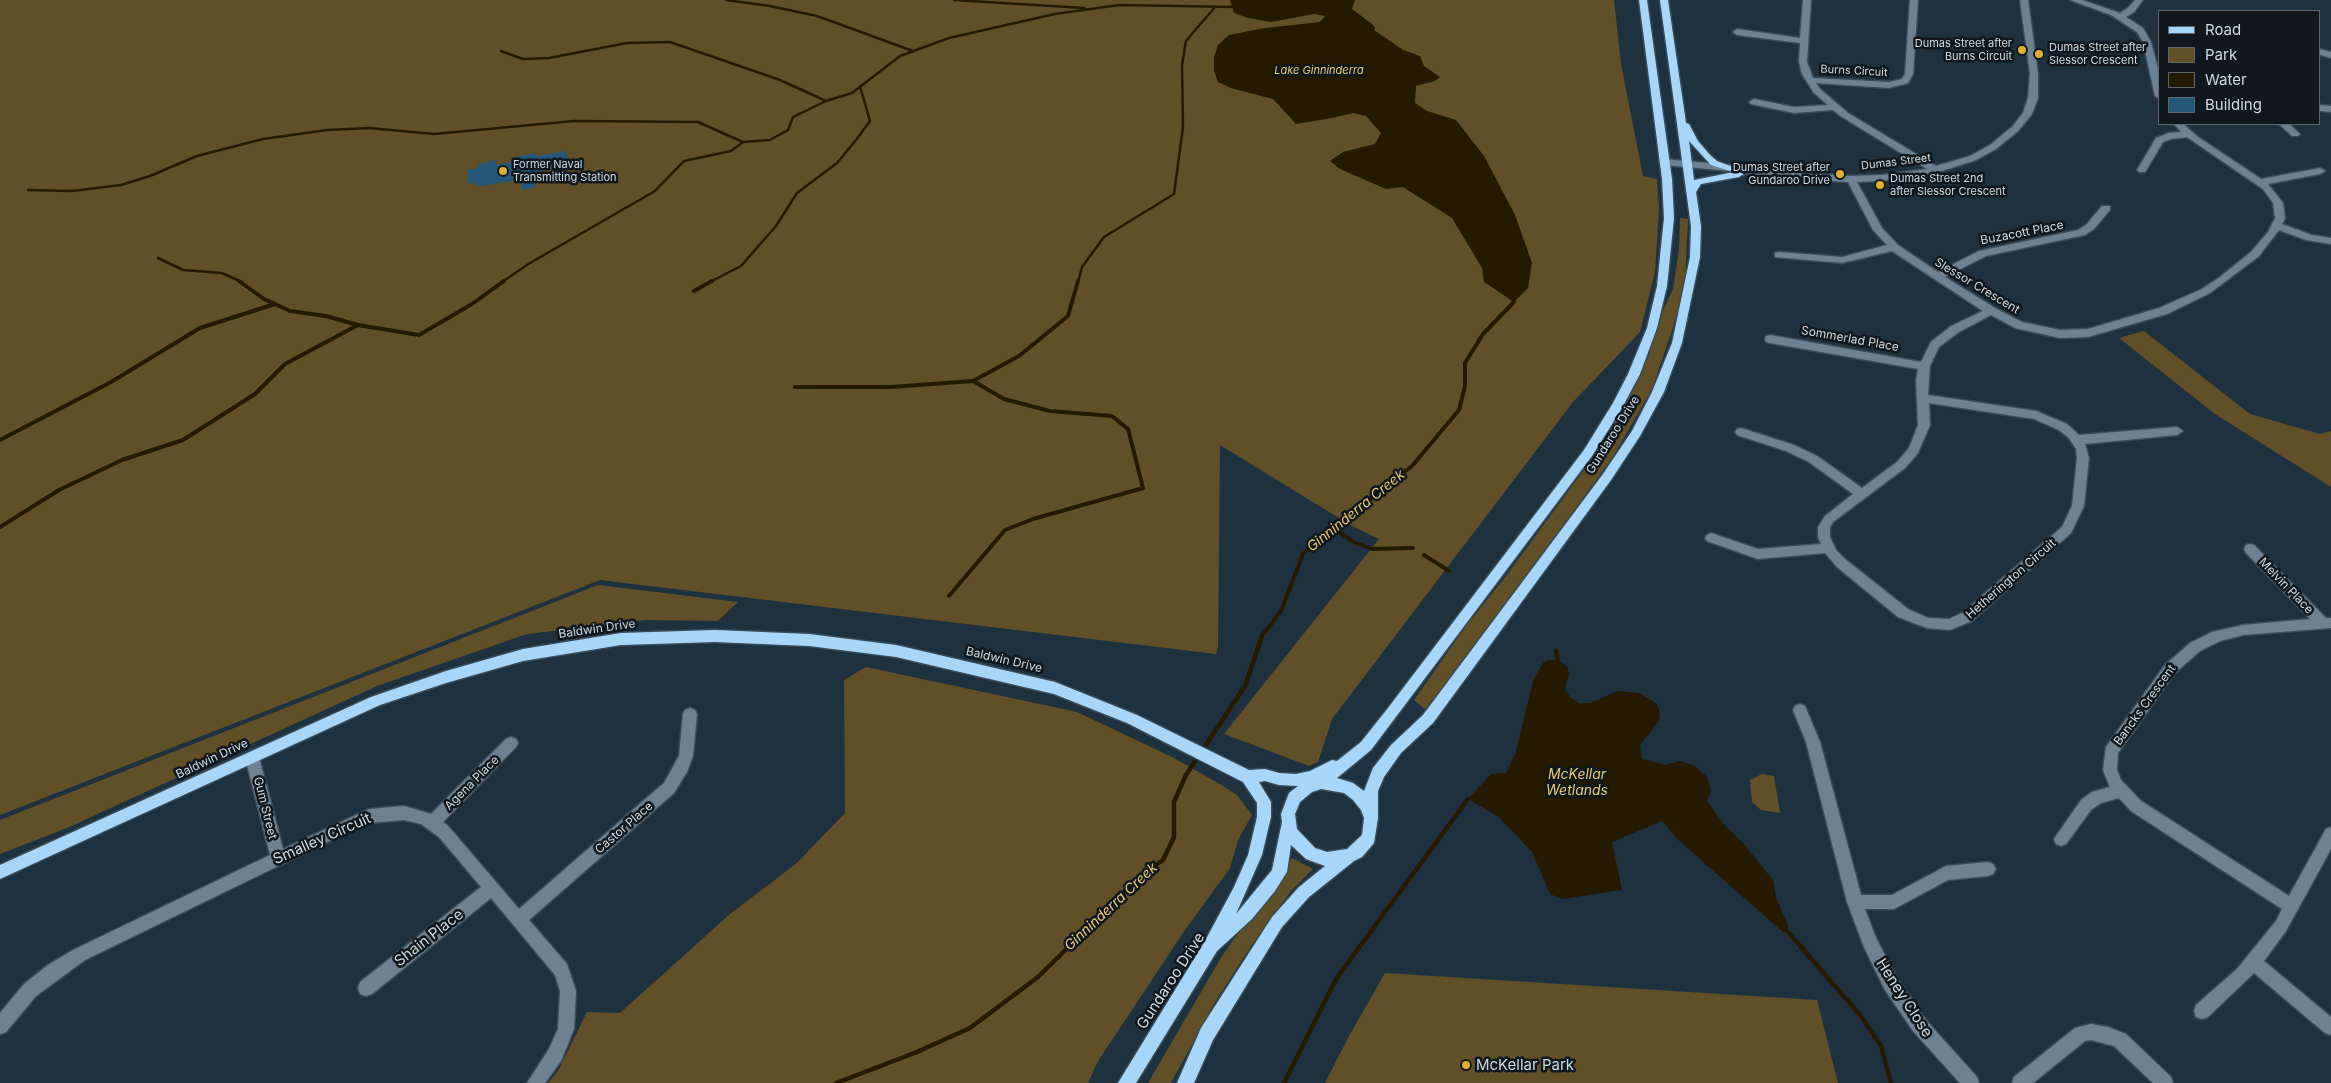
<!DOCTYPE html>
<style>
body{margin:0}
#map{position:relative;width:2331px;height:1083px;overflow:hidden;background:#1e313f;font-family:Inter,sans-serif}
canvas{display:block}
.legend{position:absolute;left:2158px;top:10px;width:162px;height:115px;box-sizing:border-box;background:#10181e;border:1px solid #5c666c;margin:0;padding:6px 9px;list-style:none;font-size:15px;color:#cedae2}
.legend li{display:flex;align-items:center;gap:10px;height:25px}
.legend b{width:25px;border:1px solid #5c666c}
</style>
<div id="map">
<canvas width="2331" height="1083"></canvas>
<ul class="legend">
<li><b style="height:6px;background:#a8d6f8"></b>Road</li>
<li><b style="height:14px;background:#615027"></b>Park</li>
<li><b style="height:14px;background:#251a00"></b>Water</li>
<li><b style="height:14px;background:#24587a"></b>Building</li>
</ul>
</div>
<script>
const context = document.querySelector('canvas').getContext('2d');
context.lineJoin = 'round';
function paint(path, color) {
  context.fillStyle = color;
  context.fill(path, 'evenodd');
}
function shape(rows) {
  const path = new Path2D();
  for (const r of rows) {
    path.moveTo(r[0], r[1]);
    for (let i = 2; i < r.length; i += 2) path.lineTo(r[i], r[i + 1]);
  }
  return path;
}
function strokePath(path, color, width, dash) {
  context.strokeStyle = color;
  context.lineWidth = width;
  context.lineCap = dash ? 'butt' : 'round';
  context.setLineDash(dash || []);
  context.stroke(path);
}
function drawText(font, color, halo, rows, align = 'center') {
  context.font = font + ' Inter,sans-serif';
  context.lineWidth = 5;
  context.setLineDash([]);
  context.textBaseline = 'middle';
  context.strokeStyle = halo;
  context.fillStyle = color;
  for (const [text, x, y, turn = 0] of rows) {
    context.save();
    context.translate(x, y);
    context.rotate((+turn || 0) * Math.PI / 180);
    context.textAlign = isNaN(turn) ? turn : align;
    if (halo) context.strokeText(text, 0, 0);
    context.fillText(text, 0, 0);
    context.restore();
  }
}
paint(shape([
 [0,0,1614,0,1621,64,1643,176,1657,179,1659,211,1655,272,1640,332,1573,402,1332,719,1318,762,1309,766,1224,734,1379,539,1352,526,1220,445,1218,647,1216,654,600,580,0,815],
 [1680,218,1688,219,1685,279,1678,313,1652,389,1613,457,1451,678,1425,709,1414,700,1466,626,1506,576,1592,459,1619,415,1648,358,1661,315,1673,289,1679,250],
 [2144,331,2250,414,2320,434,2331,431,2331,487,2215,414,2119,338],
 [598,585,738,602,718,621,645,620,527,634,377,686,67,828,0,854,0,820],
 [866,667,1077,712,1172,757,1218,783,1237,795,1252,815,1238,840,1230,868,1185,930,1098,1061,1088,1083,548,1083,558,1071,587,1012,620,1013,730,914,797,863,845,813,844,680],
 [1762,774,1774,776,1780,813,1761,810,1752,802,1750,780],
 [1292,858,1313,869,1291,891,1255,940,1215,1002,1171,1083,1148,1083,1222,956],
 [1385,973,1817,1000,1838,1083,1325,1083,1349,1036]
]), '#615027');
paint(shape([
 [1230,0,1355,0,1352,9,1372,24,1375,27,1374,30,1403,50,1420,56,1424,66,1440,77,1435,81,1416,86,1415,103,1427,111,1456,120,1484,156,1515,215,1532,263,1528,288,1514,302,1484,282,1482,268,1452,218,1403,187,1386,189,1340,169,1330,161,1343,152,1375,144,1381,133,1366,116,1353,113,1332,118,1296,124,1273,99,1231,88,1218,82,1214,71,1214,57,1218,45,1229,35,1265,28,1320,22,1325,16,1314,14,1271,22,1248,18,1234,13],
 [1547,660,1558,660,1567,666,1569,673,1565,689,1570,697,1579,703,1590,703,1618,691,1639,693,1656,703,1659,709,1660,720,1640,745,1642,759,1666,765,1679,761,1687,763,1695,766,1707,777,1711,790,1707,801,1726,827,1743,843,1773,880,1776,898,1788,925,1789,933,1783,932,1676,838,1662,821,1612,842,1622,890,1562,899,1550,894,1532,852,1499,817,1468,799,1491,774,1506,773,1516,752,1533,681,1542,664]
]), '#251a00');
strokePath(shape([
 [726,0,770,6,817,16,913,51],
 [954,0,1084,8],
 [501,51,523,59,549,58,627,43,670,42,780,80,826,101],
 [28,190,72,191,121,185,150,176,197,156,263,139,327,130,369,128,434,134,574,121,698,122,743,142],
 [158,258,183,270,222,273,242,282],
 [502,282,530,263,655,191,684,161,731,151,743,142,770,140,788,130,793,117,826,101,852,93,900,56,949,38,1055,14,1119,5,1235,7],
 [710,282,741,266,776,226,797,193,837,163,856,140,870,121,860,86],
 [1078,282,1082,267,1104,237,1174,194,1183,127,1182,65,1186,41,1215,7]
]), '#251a00', 2.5);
strokePath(shape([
 [239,281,264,299,290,311,326,316,358,325],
 [694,291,712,281],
 [795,387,891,387,973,381,1019,356,1068,316,1078,281],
 [0,440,111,382,200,328,275,304],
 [0,527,59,490,122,460,183,440,255,394,285,364,358,325,419,335,472,304,504,281],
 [1333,528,1354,542,1372,549,1413,548],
 [1424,555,1449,571],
 [949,596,1005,530,1033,519,1143,488,1128,429,1112,416,1050,411,1004,399,973,381],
 [1261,637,1281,611,1303,554,1346,517,1412,466,1459,410,1465,386,1465,363,1483,334,1514,302,1513,298]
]), '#251a00', 4);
strokePath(shape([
 [1556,651,1558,660],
 [1789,933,1860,1015,1881,1046,1891,1083],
 [836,1083,917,1052,970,1028,1038,977,1144,873,1163,860,1174,837,1174,802,1186,775,1245,686,1262,636],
 [1284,1083,1336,979,1468,799]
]), '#251a00', 4.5);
paint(shape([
 [566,151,568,170,557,172,556,168,537,172,537,175,535,176,536,187,522,190,521,179,477,187,477,183,468,184,468,170,478,168,478,164,496,160,496,165,515,161,518,156,536,153,536,156]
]), '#24587a');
const minor = shape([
 [1803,0,1811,0,1807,62,1813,78,1889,82,1902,79,1905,74,1910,0,1918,0,1913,74,1908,83,1889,88,1816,83,1820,89,1848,113,1936,166,1970,156,1990,145,2012,127,2023,113,2028,98,2030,74,2020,0,2028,0,2038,74,2038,98,2032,114,2018,131,1996,149,1976,160,1939,172,1881,181,1857,182,1882,228,1898,245,1938,272,1979,251,2078,230,2086,225,2102,206,2110,206,2110,210,2094,229,2085,235,1986,256,1945,277,1995,308,2022,322,2060,330,2088,329,2159,308,2202,289,2220,277,2251,252,2268,232,2275,218,2273,203,2263,189,2187,137,2171,139,2163,142,2145,172,2139,172,2137,170,2156,138,2169,133,2181,132,2174,124,2183,124,2198,137,2261,179,2320,168,2325,171,2320,174,2268,184,2283,203,2285,218,2282,224,2312,235,2331,238,2331,244,2306,240,2279,230,2259,256,2210,293,2167,314,2088,337,2060,338,2015,328,1991,315,1959,332,1939,347,1930,366,1928,395,2036,411,2067,424,2079,435,2177,427,2183,431,2177,435,2085,444,2089,458,2084,506,2071,533,1972,621,1950,630,1927,628,1898,617,1837,567,1825,553,1758,559,1707,541,1705,538,1707,535,1711,533,1758,549,1821,544,1818,537,1818,527,1825,516,1853,494,1809,462,1786,451,1737,435,1735,432,1737,429,1741,428,1794,445,1817,456,1862,488,1897,462,1909,448,1918,425,1916,381,1918,369,1770,343,1766,342,1765,339,1766,336,1770,335,1921,362,1931,342,1951,326,1983,311,1892,251,1842,263,1775,257,1775,253,1779,252,1842,257,1887,245,1873,230,1848,182,1755,176,1741,172,1664,165,1659,162,1664,159,1742,166,1756,170,1851,176,1881,175,1927,169,1842,117,1833,110,1794,113,1751,104,1749,102,1754,99,1794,107,1828,105,1814,93,1802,74,1799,62,1800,43,1737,35,1733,32,1737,29,1800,38,1803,0],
 [1929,403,2034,419,2059,430,2069,438,2076,449,2077,458,2072,506,2062,527,1962,613,1949,619,1928,618,1908,609,1845,559,1836,550,1830,537,1830,527,1833,522,1905,468,1918,453,1930,425,1929,403],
 [2070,0,2082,0,2120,13,2128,8,2135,0,2143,0,2134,12,2126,17,2143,28,2151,42,2160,76,2160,99,2155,96,2143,42,2137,32,2111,15,2070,0],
 [2320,49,2331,52,2331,58,2320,55,2320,49],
 [2320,105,2331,106,2331,112,2320,111,2320,105],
 [2279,124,2289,124,2300,134,2298,136,2292,136,2279,124],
 [2250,544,2254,545,2326,618,2331,618,2331,628,2243,635,2220,641,2200,651,2175,673,2118,753,2117,770,2121,780,2141,801,2289,896,2326,829,2331,827,2331,849,2286,931,2264,961,2331,1017,2331,1035,2325,1033,2254,973,2208,1017,2202,1019,2196,1017,2194,1011,2196,1005,2237,969,2276,921,2282,909,2131,811,2119,798,2101,803,2091,810,2066,844,2061,846,2056,844,2054,839,2081,800,2092,792,2110,787,2103,770,2106,747,2165,665,2190,643,2212,632,2243,625,2310,619,2246,553,2244,549,2246,545,2250,544],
 [1800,704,1805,706,1820,742,1861,895,1892,895,1946,866,1988,862,1993,864,1996,869,1993,874,1988,876,1948,880,1894,909,1865,909,1876,938,1897,978,1925,1019,1977,1077,1979,1083,1960,1083,1913,1031,1885,990,1864,947,1847,902,1806,742,1793,710,1795,706,1800,704],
 [690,708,695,710,697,714,693,756,687,772,674,793,529,920,567,964,576,991,574,1029,561,1061,545,1083,527,1083,549,1049,558,1029,560,991,555,975,491,898,372,994,366,996,360,994,358,988,360,982,481,887,439,837,421,824,404,820,370,823,350,831,85,960,36,996,6,1032,0,1034,0,1013,24,984,48,965,73,950,270,855,245,757,247,753,252,751,257,753,259,757,283,849,369,809,404,806,431,814,506,739,511,737,516,739,518,743,516,747,443,822,449,827,519,909,664,783,679,756,683,714,685,710,690,708],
 [2091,1024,2108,1027,2126,1034,2171,1077,2173,1083,2153,1083,2114,1046,2091,1040,2085,1041,2033,1083,2012,1083,2014,1077,2075,1028,2091,1024]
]);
const major = shape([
 [1639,0,1647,0,1672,179,1674,218,1667,286,1657,328,1640,374,1622,408,1592,456,1371,750,1337,778,1353,783,1364,791,1373,768,1391,745,1423,715,1603,474,1632,431,1652,392,1672,343,1690,257,1691,226,1660,0,1668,0,1686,123,1689,124,1698,141,1710,155,1717,161,1735,168,1730,171,1711,165,1689,141,1694,180,1739,171,1744,174,1739,177,1701,184,1696,192,1701,226,1700,257,1682,343,1664,392,1640,436,1611,480,1433,723,1401,753,1384,777,1378,791,1378,818,1374,843,1362,857,1354,861,1309,897,1282,927,1213,1040,1194,1083,1177,1083,1201,1028,1272,917,1299,887,1325,866,1306,859,1291,845,1287,872,1275,891,1252,919,1217,951,1136,1083,1118,1083,1205,941,1234,887,1248,855,1257,817,1257,803,1243,782,1127,723,1054,694,896,657,809,646,715,642,621,645,523,661,446,683,380,705,0,879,0,865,371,697,446,671,523,649,621,633,715,630,809,634,896,645,1055,682,1137,715,1249,770,1265,769,1279,773,1296,774,1310,771,1332,760,1337,761,1361,742,1388,708,1584,450,1613,403,1628,374,1647,328,1657,286,1664,218,1662,179,1639,0],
 [1265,781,1279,785,1298,786,1289,793,1281,814,1282,822,1272,870,1236,914,1262,855,1271,817,1271,802,1259,782,1265,781],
 [1321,789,1344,793,1353,800,1361,810,1364,818,1362,835,1347,849,1327,852,1315,848,1297,829,1295,814,1300,802,1312,792,1321,789]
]);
strokePath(minor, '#3a4c59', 3);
strokePath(major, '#3a4c59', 3);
paint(minor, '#6c8292');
paint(major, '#a8d6f8');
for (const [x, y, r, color] of [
 [2022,50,5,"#deb133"],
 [2039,54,5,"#deb133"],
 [503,171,5,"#deb133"],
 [1840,174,5,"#deb133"],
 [1880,185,5,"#deb133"],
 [1466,1065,5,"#deb133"]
]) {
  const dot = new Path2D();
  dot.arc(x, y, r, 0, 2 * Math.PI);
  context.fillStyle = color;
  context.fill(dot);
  strokePath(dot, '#10181e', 2);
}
drawText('11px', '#cedae2', '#10181e', [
 ["Dumas Street after",2012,44,"right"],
 ["Burns Circuit",2012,57,"right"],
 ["Dumas Street after",2049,48],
 ["Slessor Crescent",2049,61],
 ["Former Naval",513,165],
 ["Transmitting Station",513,178],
 ["Dumas Street after",1830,168,"right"],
 ["Gundaroo Drive",1830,181,"right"],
 ["Dumas Street 2nd",1890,179],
 ["after Slessor Crescent",1890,192]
], 'left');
drawText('italic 11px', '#ebc976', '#10181e', [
 ["Lake Ginninderra",1319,71]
]);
drawText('11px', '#cedae2', '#10181e', [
 ["Burns Circuit",1854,71,3],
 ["Dumas Street",1896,162,-7]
]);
drawText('12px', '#cedae2', '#10181e', [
 ["Buzacott Place",2022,233,-11],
 ["Slessor Crescent",1977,286,31],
 ["Sommerlad Place",1850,339,10],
 ["Gundaroo Drive",1613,435,-58],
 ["Hetherington Circuit",2011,579,-41],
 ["Melvin Place",2286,586,46],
 ["Baldwin Drive",597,629,-8],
 ["Baldwin Drive",1004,660,13],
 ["Bancks Crescent",2145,705,-54],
 ["Baldwin Drive",212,759,-25],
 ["Agena Place",472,783,-45],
 ["Gum Street",265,808,76],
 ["Castor Place",624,828,-41]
]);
drawText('italic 14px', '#ebc976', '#10181e', [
 ["Ginninderra Creek",1356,511,-39],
 ["McKellar",1577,775],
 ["Wetlands",1577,791],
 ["Ginninderra Creek",1111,907,-43]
]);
drawText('15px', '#cedae2', '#10181e', [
 ["Smalley Circuit",322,839,-24],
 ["Shain Place",429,938,-38],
 ["Gundaroo Drive",1171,981,-57],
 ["Heney Close",1904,998,57]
]);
drawText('15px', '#cedae2', '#10181e', [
 ["McKellar Park",1476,1065]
], 'left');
</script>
